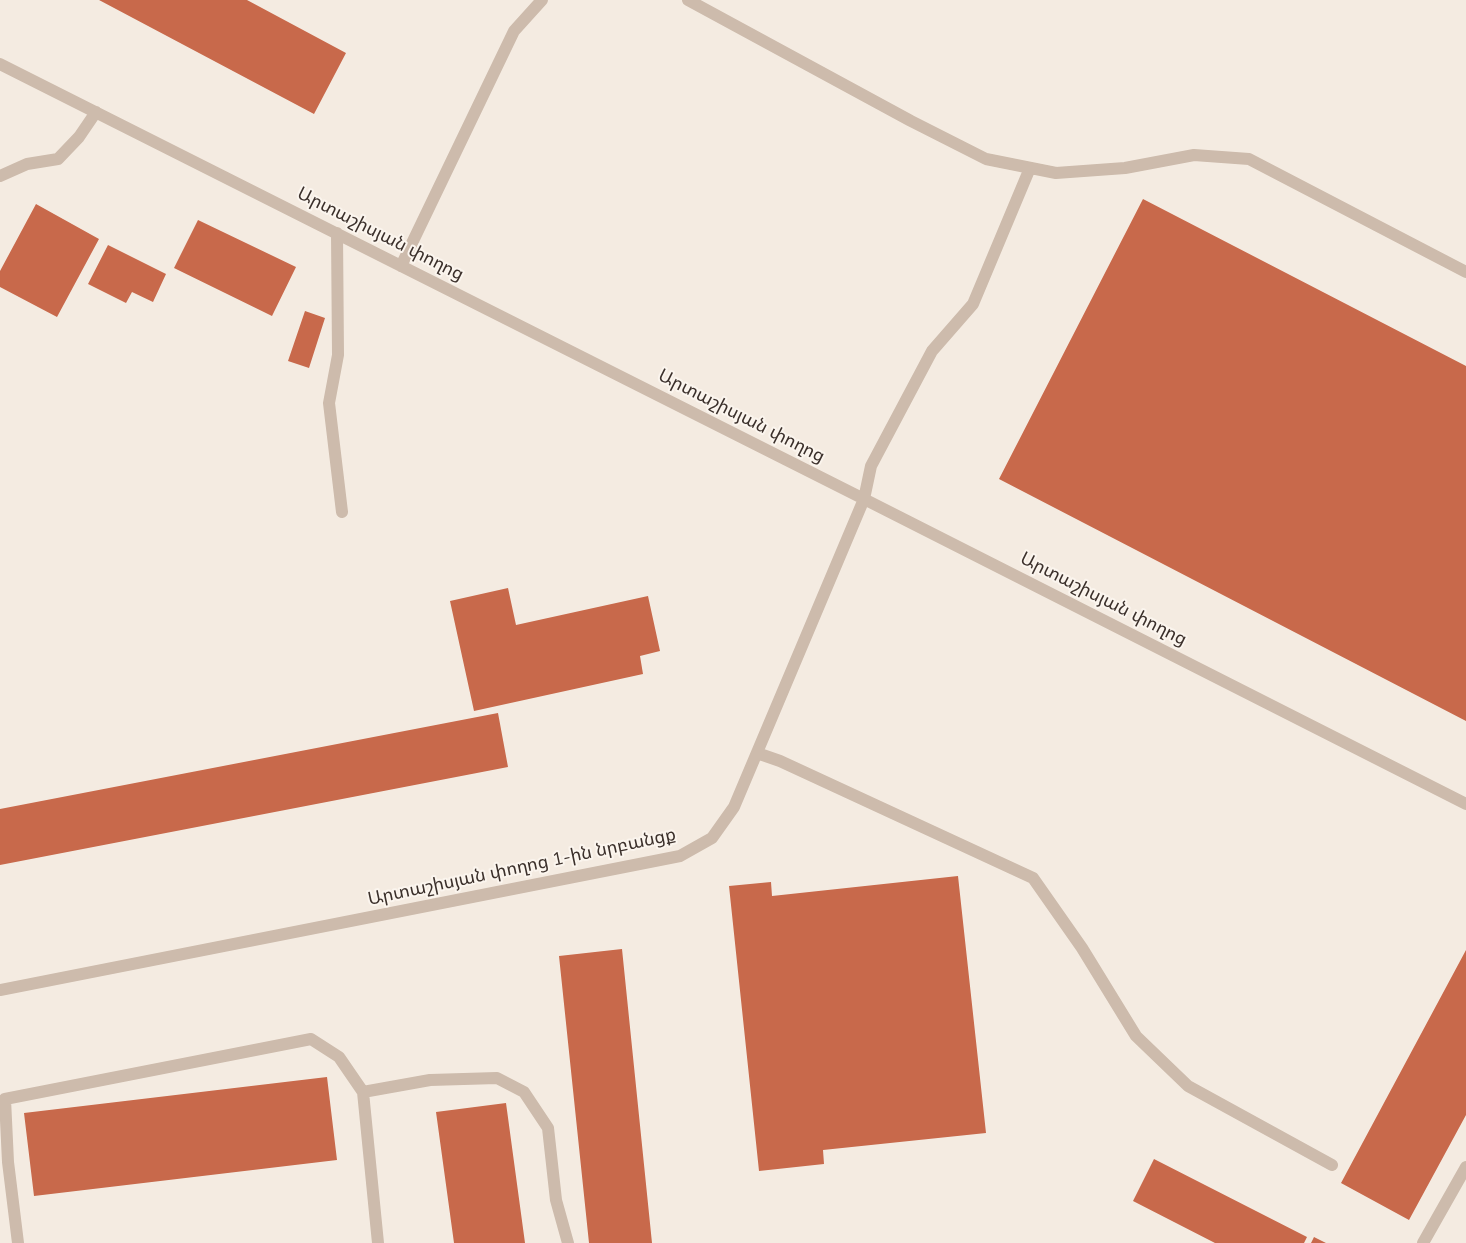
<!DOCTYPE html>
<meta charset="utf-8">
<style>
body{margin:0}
canvas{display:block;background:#f4ebe1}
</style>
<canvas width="1466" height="1243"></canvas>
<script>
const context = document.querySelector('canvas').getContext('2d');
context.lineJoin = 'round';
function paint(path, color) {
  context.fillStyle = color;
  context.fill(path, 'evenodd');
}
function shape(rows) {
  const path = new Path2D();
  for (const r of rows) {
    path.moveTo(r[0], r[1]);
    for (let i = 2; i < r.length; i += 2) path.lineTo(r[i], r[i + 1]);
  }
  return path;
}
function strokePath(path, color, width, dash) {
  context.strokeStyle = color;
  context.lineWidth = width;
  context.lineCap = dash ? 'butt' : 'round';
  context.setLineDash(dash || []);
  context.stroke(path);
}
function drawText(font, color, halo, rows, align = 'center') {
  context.font = font + ' "Nunito Sans","Noto Sans Armenian",sans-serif';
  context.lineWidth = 4;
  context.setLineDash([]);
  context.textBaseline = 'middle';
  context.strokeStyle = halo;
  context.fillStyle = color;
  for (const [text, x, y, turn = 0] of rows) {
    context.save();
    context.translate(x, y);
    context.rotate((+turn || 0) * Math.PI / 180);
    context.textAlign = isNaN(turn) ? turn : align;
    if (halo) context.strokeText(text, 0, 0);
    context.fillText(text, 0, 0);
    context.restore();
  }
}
paint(shape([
 [99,0,247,0,346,53,314,114],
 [1143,199,1466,366,1466,721,999,479],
 [36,204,99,239,57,317,0,287,0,271],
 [198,220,296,267,272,316,174,268],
 [108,245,166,274,153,302,132,292,126,303,88,284],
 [305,311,325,318,309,368,288,361],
 [508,588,516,625,648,596,660,651,640,656,643,674,474,711,450,601],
 [498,713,508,767,0,865,0,809],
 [958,876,986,1133,823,1150,824,1164,759,1171,729,886,771,882,772,896],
 [622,949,652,1243,589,1243,559,956],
 [1466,950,1466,1115,1409,1220,1341,1183],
 [327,1077,337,1160,34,1196,24,1113],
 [506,1103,525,1243,454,1243,436,1112],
 [1154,1159,1307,1237,1304,1243,1215,1243,1133,1201],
 [1314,1237,1326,1243,1311,1243]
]), '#c8694b');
strokePath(shape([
 [688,0,911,121,986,159,1056,173,1125,168,1194,155,1249,159,1466,272],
 [0,64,864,499,1466,804],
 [0,176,27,164,58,159,79,137,96,112],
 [337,233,338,355,329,403,342,512],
 [401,266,514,31,542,0],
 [757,753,780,761,1033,878,1082,948,1136,1036,1188,1086,1332,1165],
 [0,990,680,856,712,838,734,807,864,499,871,466,932,351,973,304,1030,168],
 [363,1092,430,1080,497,1078,524,1092,548,1128,556,1200,568,1243],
 [18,1243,8,1162,5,1099,311,1039,339,1057,363,1092,378,1243],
 [1423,1243,1466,1167]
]), '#cdbbac', 12);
drawText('18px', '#3b302b', '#fbf5ee', [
 ["Արտաշիսյան փողոց",380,235,27],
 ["Արտաշիսյան փողոց",741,417,27],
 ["Արտաշիսյան փողոց",1103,600,27],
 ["Արտաշիսյան փողոց 1-ին նրբանցք",522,868,-12]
]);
</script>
